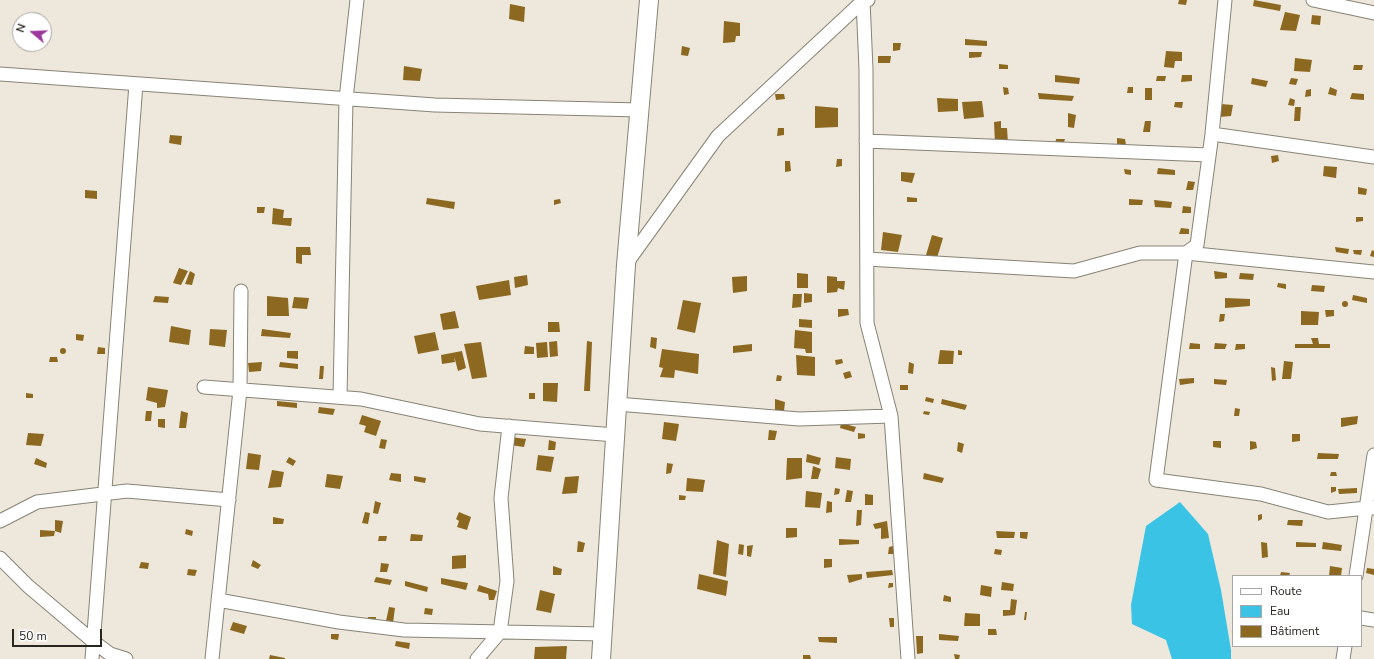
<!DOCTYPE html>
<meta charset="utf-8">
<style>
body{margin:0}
#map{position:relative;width:1374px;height:659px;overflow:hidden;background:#ede8db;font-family:"Nunito Sans",sans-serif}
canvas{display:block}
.legend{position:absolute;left:1232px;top:575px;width:130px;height:72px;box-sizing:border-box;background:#fff;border:1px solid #a9a8a6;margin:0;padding:5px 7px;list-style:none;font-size:12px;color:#282621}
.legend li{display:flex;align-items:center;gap:8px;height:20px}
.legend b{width:20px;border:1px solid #a9a8a6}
.north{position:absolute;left:12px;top:12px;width:40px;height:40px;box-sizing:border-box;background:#fff;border:1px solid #a9a8a6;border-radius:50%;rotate:289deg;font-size:11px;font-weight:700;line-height:16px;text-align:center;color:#282621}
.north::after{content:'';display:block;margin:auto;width:14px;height:18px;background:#9b379d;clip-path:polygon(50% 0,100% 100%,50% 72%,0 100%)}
.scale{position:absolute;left:12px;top:629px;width:90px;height:18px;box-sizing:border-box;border:2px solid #282621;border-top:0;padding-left:5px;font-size:12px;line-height:14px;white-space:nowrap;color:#282621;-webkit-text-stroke:3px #fff;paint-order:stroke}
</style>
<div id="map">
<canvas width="1374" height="659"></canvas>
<ul class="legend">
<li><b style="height:5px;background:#fff"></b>Route</li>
<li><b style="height:11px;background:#3bc3e6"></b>Eau</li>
<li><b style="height:11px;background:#8d6820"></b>Bâtiment</li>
</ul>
<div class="north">N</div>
<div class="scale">50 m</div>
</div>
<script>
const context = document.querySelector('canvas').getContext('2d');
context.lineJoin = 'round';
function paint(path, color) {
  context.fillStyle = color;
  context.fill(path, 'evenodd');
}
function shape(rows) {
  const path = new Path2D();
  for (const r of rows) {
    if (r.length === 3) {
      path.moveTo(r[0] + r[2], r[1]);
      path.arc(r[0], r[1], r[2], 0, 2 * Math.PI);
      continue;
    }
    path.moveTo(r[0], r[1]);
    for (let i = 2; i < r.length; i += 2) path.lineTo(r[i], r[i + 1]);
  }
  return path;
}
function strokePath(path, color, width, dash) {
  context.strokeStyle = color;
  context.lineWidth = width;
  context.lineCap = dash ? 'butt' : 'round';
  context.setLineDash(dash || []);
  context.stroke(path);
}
paint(shape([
 [1180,502,1208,534,1221,590,1231,650,1231,659,1172,659,1166,640,1132,624,1131,605,1146,526]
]), '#3bc3e6');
paint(shape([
 [1179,0,1187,0,1186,5,1178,4],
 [1254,0,1281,5,1280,11,1253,6],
 [510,4,525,7,524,22,509,19],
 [1285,12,1300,15,1296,31,1280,30],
 [1312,15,1321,16,1320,25,1311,24],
 [724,21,740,23,740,36,736,36,735,42,723,43],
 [965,39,987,41,987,46,965,45],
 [893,43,901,43,900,50,893,51],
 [682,46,690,48,688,56,681,55],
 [1166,51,1182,52,1182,61,1175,61,1174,68,1164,67],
 [969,52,982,52,981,57,969,58],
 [878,56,891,56,890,63,878,63],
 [1295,58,1312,60,1310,72,1294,71],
 [999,64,1008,65,1008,69,999,69],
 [1354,65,1363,65,1362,70,1353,70],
 [404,66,422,69,420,81,403,80],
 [1055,75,1080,78,1079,84,1055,82],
 [1182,75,1192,75,1192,81,1181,82],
 [1157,76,1166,76,1165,81,1156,81],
 [1252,78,1268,81,1266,87,1251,84],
 [1291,78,1298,79,1296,85,1289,84],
 [1003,87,1008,88,1009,94,1004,95],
 [1128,87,1133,87,1133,93,1127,93],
 [1330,87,1337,90,1336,96,1328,94],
 [1145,88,1152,88,1152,100,1145,100],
 [1311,89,1311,96,1305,97,1306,90],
 [1038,93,1074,96,1072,101,1039,99],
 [1352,93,1364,94,1364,100,1350,99],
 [775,94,784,94,785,99,776,100],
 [937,98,958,99,958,111,938,112],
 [1290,98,1295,100,1294,106,1288,105],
 [982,101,984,117,964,119,962,102],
 [1175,102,1183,102,1182,108,1174,107],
 [1221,104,1233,105,1231,116,1219,117],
 [815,106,838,108,838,127,815,128],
 [1295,107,1301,107,1300,121,1294,121],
 [1068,113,1076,115,1074,128,1068,127],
 [1001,121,1001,128,1007,128,1008,143,995,143,994,122],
 [1145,121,1151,121,1150,132,1143,132],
 [778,128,784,128,784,135,777,136],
 [170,135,182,136,181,145,169,143],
 [1117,138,1125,139,1126,145,1117,145],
 [1056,139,1065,139,1063,145,1055,145],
 [1278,155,1279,161,1272,163,1271,156],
 [837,159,842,159,842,166,836,167],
 [785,161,790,161,791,171,785,172],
 [1324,166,1337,167,1336,178,1323,176],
 [1158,168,1175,170,1175,175,1157,174],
 [1124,169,1131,170,1131,175,1125,174],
 [901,172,915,173,912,183,901,181],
 [1188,181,1195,182,1193,190,1186,190],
 [1358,187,1367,189,1366,195,1358,194],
 [85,190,97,191,97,199,85,198],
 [907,197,917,198,917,202,907,202],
 [427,198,455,202,454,209,426,204],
 [560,199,561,203,554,205,554,200],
 [1129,199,1143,200,1142,205,1129,205],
 [1154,200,1172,202,1171,208,1155,207],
 [1183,206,1191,207,1191,213,1182,213],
 [257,207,265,207,264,213,257,213],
 [273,208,284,210,283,218,292,218,291,226,272,224],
 [1356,217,1363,217,1363,221,1356,222],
 [1181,228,1189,229,1189,234,1179,234],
 [883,232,902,235,898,252,881,250],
 [932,235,943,238,937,258,926,255],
 [296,247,310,247,311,255,302,255,302,264,296,263],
 [1335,247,1349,249,1348,254,1336,252],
 [1353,250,1362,250,1361,255,1354,254],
 [1372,250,1374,251,1374,257,1370,256],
 [179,268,188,271,181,285,173,283],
 [190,271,195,274,192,285,185,284],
 [1214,271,1227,273,1227,278,1215,279],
 [797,273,808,274,808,288,797,288],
 [1240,273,1254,274,1253,280,1239,279],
 [527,275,528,285,515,288,514,277],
 [747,276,747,291,733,293,732,277],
 [827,276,837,277,837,281,845,281,844,290,838,288,837,292,827,293],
 [509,280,511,295,479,300,476,286],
 [1278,283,1286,284,1286,289,1277,287],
 [1312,285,1325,286,1324,292,1311,291],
 [804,293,812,294,812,302,804,303],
 [793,294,802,294,801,307,792,308],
 [1353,295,1367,298,1367,303,1352,300],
 [155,296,169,297,168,303,153,302],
 [267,296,288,298,289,316,267,316],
 [294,297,309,298,307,309,292,308],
 [1225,298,1250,299,1250,306,1225,308],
 [683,300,701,303,695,333,677,329],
 [1345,304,3],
 [838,309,848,309,849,315,838,317],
 [1325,310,1334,310,1334,316,1326,317],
 [455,311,459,328,443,330,440,314],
 [1301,311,1319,312,1318,325,1301,325],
 [1220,314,1225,314,1224,321,1219,322],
 [799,319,812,320,812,328,799,327],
 [548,322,559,322,560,332,548,332],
 [171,326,191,330,189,345,169,342],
 [210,329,227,330,225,347,209,345],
 [262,329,291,333,290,338,261,336],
 [795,330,812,332,812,353,806,353,805,349,794,348],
 [435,332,439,350,418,354,414,336],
 [76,334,84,335,83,341,76,340],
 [651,337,657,338,656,349,650,347],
 [1311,338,1318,338,1319,344,1330,344,1330,348,1295,348,1295,344,1313,344],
 [557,341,558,356,550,357,549,342],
 [587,341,592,342,590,391,584,391],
 [481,342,487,377,472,379,464,344],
 [547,342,548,357,537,358,536,343],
 [1190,343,1200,344,1200,349,1189,349],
 [1215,343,1227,344,1225,349,1214,349],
 [752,344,752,351,733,353,733,346],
 [1236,344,1245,344,1245,349,1235,350],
 [525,346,534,347,534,354,524,354],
 [98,347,105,348,105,354,97,354],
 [63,351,3],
 [662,349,699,354,698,374,675,370,674,378,660,377,663,368,659,367],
 [940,350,954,351,953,364,938,364],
 [958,350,962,351,962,355,958,355],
 [287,351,298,351,298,359,287,358],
 [462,351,466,368,458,371,454,356,455,362,442,364,441,355],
 [796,355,815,357,815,376,797,375],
 [50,357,57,357,58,362,49,362],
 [842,359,843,363,836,365,835,360],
 [1284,361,1293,362,1291,379,1282,379],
 [262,362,261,371,249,372,248,363],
 [280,362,298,364,298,369,279,367],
 [909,362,914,364,913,374,908,373],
 [320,366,324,366,323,379,319,379],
 [1271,367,1275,368,1276,380,1272,381],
 [850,371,852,377,845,379,843,373],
 [777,375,782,376,781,381,776,381],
 [1194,378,1194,383,1180,385,1179,379],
 [1214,379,1227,380,1226,385,1214,384],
 [543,383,558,383,557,402,543,401],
 [900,385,908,385,908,390,900,390],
 [148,387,168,390,165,407,157,408,157,403,146,400],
 [26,393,33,394,33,398,26,398],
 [529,393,535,393,535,399,529,399],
 [926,397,934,399,933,403,925,401],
 [775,399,785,402,784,411,775,410],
 [942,399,967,405,965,410,941,404],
 [277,401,297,403,297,408,277,406],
 [319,407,335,409,333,415,318,413],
 [1235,408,1240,409,1239,416,1234,416],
 [146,411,152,411,151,421,145,421],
 [181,411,188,413,186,428,179,428],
 [924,411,930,412,929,415,923,414],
 [362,415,381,421,376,436,364,432,366,426,359,424],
 [1358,416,1357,424,1341,427,1341,418],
 [158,419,165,419,165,428,158,427],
 [664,422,679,424,676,441,662,439],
 [841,423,856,427,854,432,840,428],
 [769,430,777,431,775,440,768,440],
 [28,433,44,434,41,446,26,445],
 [858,433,865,434,865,438,858,439],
 [1292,434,1300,434,1300,441,1292,442],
 [511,437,526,439,524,447,510,445],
 [381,439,387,440,385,449,379,448],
 [549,440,556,442,555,450,548,450],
 [1213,441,1221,441,1221,448,1213,447],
 [1250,441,1256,442,1257,448,1250,450],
 [958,442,964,444,962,453,957,451],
 [248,453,261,455,259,470,246,469],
 [1318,453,1339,454,1338,459,1317,459],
 [807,454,821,458,819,465,806,462],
 [538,455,554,457,551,472,536,470],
 [289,457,296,461,293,466,286,462],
 [836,457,851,459,850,470,835,468],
 [36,458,47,463,46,468,34,464],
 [787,458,802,458,802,478,786,480],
 [667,463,673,464,671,473,666,474],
 [813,466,821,469,818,479,811,479],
 [272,470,284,472,281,487,268,488],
 [1331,472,1336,472,1337,476,1330,476],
 [391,473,401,474,401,482,389,480],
 [924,473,944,478,942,483,923,479],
 [327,474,343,476,340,489,325,487],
 [414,476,426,478,425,483,414,481],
 [579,476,577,493,562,494,565,477],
 [687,478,705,480,703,492,686,491],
 [1331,487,1336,487,1336,491,1331,493],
 [835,488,840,489,839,494,834,495],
 [1357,488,1357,493,1339,494,1338,489],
 [847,490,853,491,851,502,845,502],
 [806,491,822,493,820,508,805,507],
 [865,494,873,495,873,505,865,505],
 [679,495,686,496,685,500,679,500],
 [375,501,381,503,378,514,373,513],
 [827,501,832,502,832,512,826,513],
 [857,510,862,510,861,525,856,526],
 [365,512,370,513,368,524,362,523],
 [459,512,471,517,467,530,457,527,459,521,456,519],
 [1262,514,1262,519,1258,521,1258,515],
 [273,517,284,519,283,524,273,524],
 [55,520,63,521,61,533,55,531],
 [1288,520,1303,520,1302,526,1287,525],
 [887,521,889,538,881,539,881,528,875,529,873,524],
 [786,528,797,528,797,537,786,538],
 [186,529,193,531,192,536,185,534],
 [40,530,55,531,54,536,40,537],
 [996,531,1015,532,1014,538,997,538],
 [1020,532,1028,532,1027,539,1020,538],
 [411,534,423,535,422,541,410,541],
 [379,536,387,536,386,541,378,541],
 [839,539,859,540,859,544,839,545],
 [717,540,729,544,726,577,713,574],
 [578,541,585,543,583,552,577,552],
 [1261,542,1267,543,1268,557,1262,558],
 [1296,542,1316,543,1316,547,1296,547],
 [1323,542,1342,545,1341,551,1322,549],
 [739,544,744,545,743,555,738,554],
 [753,545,751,557,747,556,747,546],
 [893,546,893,554,888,554,889,547],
 [995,549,1002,550,1001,555,994,554],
 [466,555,466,568,452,569,452,556],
 [824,559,832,559,832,567,824,568],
 [253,560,261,565,258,569,251,566],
 [141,562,149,563,148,569,139,568],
 [381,563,389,564,387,572,380,572],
 [553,566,562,569,561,575,553,575],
 [1330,566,1342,568,1341,576,1329,576],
 [1367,568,1374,569,1374,575,1366,573],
 [188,569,197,570,195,576,187,575],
 [892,570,893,575,867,578,866,572],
 [1281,572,1290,573,1289,576,1280,576],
 [699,574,728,581,726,596,697,589],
 [862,574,862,579,849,583,847,575],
 [376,577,392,580,390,585,374,582],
 [441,578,468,583,466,590,441,584],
 [405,581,428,587,427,592,405,586],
 [1002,582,1014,584,1013,591,1001,590],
 [889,583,893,583,893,587,888,588],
 [479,585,497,591,494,600,489,600,488,594,477,591],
 [981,585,992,587,991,597,980,595],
 [540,590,555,594,551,613,536,610],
 [944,595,951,597,951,602,943,601],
 [1011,599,1017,600,1015,615,1003,616,1003,610,1010,610],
 [389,607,395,608,393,623,386,621],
 [425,608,433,609,432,615,424,614],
 [1025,612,1027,612,1026,620,1024,620],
 [965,613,980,614,980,626,964,626],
 [368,617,376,617,375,625,367,625],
 [889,618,894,618,894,627,890,627],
 [233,622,247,626,244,634,230,630],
 [988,629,996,629,997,635,988,635],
 [331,634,339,634,338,640,331,639],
 [939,634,959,636,958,641,939,640],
 [916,636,923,636,923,653,917,654],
 [818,637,837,637,837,643,819,642],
 [396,641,410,643,409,649,395,646],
 [567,646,566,659,534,659,535,647],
 [954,654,960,655,959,659,955,659],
 [270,655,285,658,285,659,269,659],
 [803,655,810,655,811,659,803,659]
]), '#8d6820');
const minor = shape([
 [863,0,866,69,867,323,891,416,908,659],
 [1225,0,1212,134,1197,245,1186,253,1156,480,1261,494,1328,512,1367,508,1374,508],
 [1313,0,1374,13],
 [0,74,435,105,640,110],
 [1212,134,1374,157],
 [866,141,1209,155],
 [867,259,1074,271,1140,253,1186,253,1374,272],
 [626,264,718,136,863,1,868,0],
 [204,387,361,399,480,424,615,435],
 [340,397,346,99,357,0],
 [617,404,799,419,891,416],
 [0,521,37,502,127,491,229,500],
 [0,558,28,586,94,642,110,654,126,659],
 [1356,576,1374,455],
 [218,600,339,622,404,630,603,634],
 [1361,618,1374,620],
 [92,659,136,84],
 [212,659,240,390,241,291],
 [477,659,500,632,507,581,501,498,509,426],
 [1343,659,1345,646]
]);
const secondary = shape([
 [601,659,626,265,649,0]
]);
strokePath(minor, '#878376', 15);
strokePath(secondary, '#878376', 20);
strokePath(minor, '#fff', 13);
strokePath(secondary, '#fff', 18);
</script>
